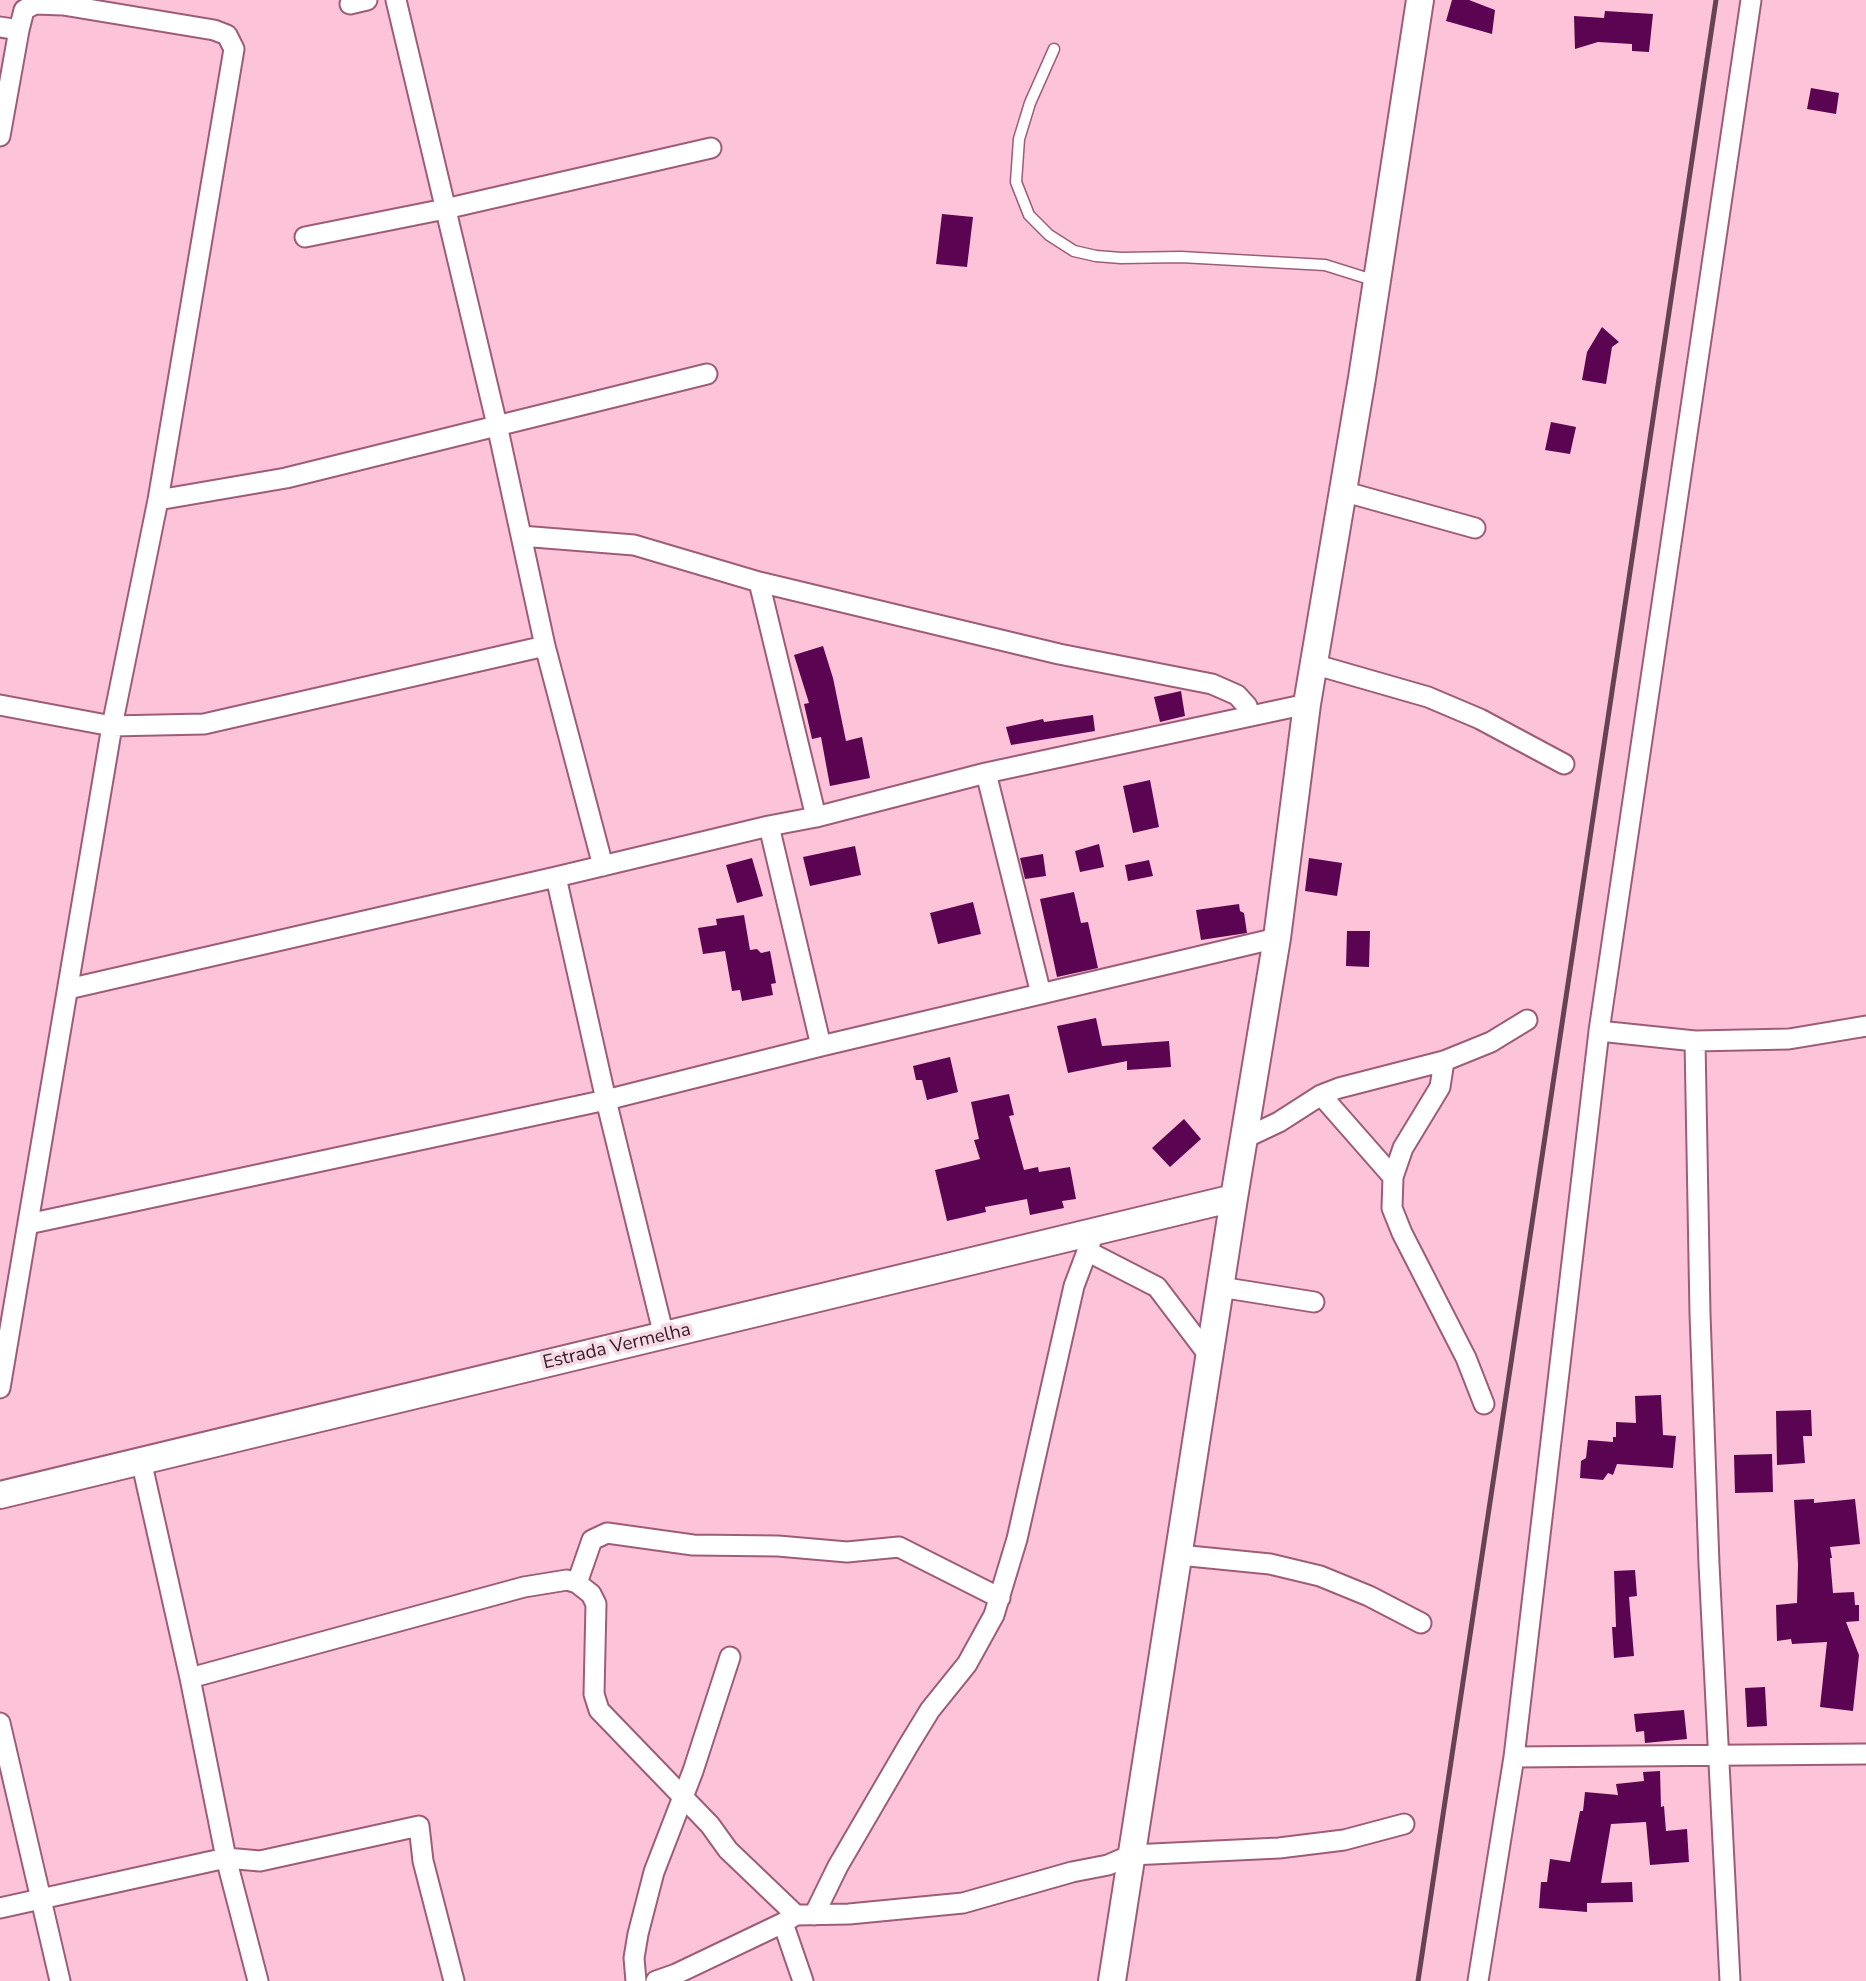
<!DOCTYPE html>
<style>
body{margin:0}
canvas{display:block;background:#fdc3d9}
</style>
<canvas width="1866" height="1981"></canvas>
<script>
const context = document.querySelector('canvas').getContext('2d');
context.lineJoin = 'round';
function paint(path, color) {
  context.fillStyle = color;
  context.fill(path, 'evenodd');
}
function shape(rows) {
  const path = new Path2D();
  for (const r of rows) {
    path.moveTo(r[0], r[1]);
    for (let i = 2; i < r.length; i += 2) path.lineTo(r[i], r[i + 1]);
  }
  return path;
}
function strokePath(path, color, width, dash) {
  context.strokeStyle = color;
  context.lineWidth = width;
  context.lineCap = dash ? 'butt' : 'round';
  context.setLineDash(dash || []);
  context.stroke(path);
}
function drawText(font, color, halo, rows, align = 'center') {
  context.font = font + ' "Nunito Sans",sans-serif';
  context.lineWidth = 7;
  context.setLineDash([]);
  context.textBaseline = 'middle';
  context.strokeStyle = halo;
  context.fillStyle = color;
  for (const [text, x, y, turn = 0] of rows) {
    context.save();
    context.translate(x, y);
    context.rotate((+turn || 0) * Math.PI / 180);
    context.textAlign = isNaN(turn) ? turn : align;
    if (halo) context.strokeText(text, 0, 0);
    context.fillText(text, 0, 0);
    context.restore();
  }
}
paint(shape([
 [1452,0,1469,0,1495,10,1492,34,1446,21],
 [1605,11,1653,14,1649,52,1632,51,1632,44,1598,42,1575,49,1574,16,1604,18],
 [1811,88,1839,93,1836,114,1807,109],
 [942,214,973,217,967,267,936,264],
 [1602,327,1619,342,1612,347,1606,384,1582,380,1587,352],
 [1551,422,1576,427,1570,454,1545,450],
 [823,646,833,678,846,741,862,737,870,778,830,786,821,737,812,739,804,704,809,703,794,655],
 [1181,691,1185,716,1160,722,1154,697],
 [1093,715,1095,731,1011,745,1006,727,1043,719,1044,722],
 [1150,780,1159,827,1133,833,1123,786],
 [1099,844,1104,867,1080,872,1075,851],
 [855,846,861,875,810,886,803,857],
 [1043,854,1046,876,1025,879,1020,858],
 [752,858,763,896,737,903,726,865],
 [1309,858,1342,863,1337,896,1305,891],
 [1149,860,1153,876,1128,881,1125,865],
 [1074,892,1081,923,1088,922,1098,968,1057,977,1040,899],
 [973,902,981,934,938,944,930,913],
 [1239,904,1240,911,1244,913,1247,933,1201,940,1196,910],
 [744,915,750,950,757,949,761,953,770,951,776,983,771,984,773,995,742,1001,740,990,732,991,725,951,703,954,698,928,717,925,716,919],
 [1347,931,1370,931,1369,967,1346,966],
 [1096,1018,1102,1046,1169,1041,1171,1067,1127,1070,1127,1061,1068,1073,1057,1026],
 [950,1057,958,1092,927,1100,922,1080,916,1080,913,1066],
 [1009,1094,1014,1115,1009,1116,1024,1170,1038,1167,1039,1172,1070,1167,1076,1199,1062,1201,1064,1208,1030,1215,1027,1199,985,1207,986,1212,947,1221,935,1170,980,1159,974,1140,979,1139,971,1102],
 [1184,1119,1201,1139,1170,1167,1152,1148],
 [1661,1395,1663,1435,1676,1436,1673,1468,1617,1464,1613,1475,1608,1473,1603,1480,1580,1478,1581,1461,1586,1458,1588,1440,1613,1442,1613,1437,1616,1437,1616,1422,1636,1423,1635,1396],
 [1811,1410,1812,1436,1803,1436,1805,1463,1777,1465,1776,1411],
 [1772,1454,1773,1492,1735,1493,1734,1455],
 [1814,1499,1814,1503,1855,1499,1860,1544,1830,1547,1832,1558,1830,1558,1833,1593,1854,1592,1855,1605,1859,1605,1859,1621,1846,1622,1859,1655,1853,1711,1820,1707,1827,1642,1792,1644,1791,1639,1777,1641,1776,1605,1797,1603,1798,1564,1794,1500],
 [1635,1570,1637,1596,1629,1597,1634,1656,1614,1658,1612,1627,1616,1627,1614,1571],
 [1765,1687,1767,1726,1747,1727,1745,1688],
 [1684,1710,1687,1739,1645,1743,1644,1731,1636,1732,1634,1714],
 [1660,1771,1661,1807,1664,1806,1666,1831,1687,1829,1689,1862,1650,1865,1646,1822,1611,1824,1601,1883,1632,1882,1633,1902,1587,1903,1587,1912,1539,1908,1541,1882,1547,1882,1550,1859,1570,1862,1580,1811,1583,1811,1585,1792,1618,1795,1616,1784,1644,1781,1643,1772]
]), '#5b0452');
const lane = shape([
 [1054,49,1030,103,1019,139,1016,182,1029,215,1049,235,1074,251,1096,256,1121,258,1181,257,1325,265,1376,281]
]);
const street = shape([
 [396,0,497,425,545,646,603,866],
 [350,4,367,0],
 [0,27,19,30],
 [0,136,19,30,24,10,35,4,63,5,214,30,227,35,234,49,158,500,112,726,0,1388],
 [305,237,445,209,711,148],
 [1342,491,1475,528],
 [158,500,286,478,707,374],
 [521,536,634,545,759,582,1059,654,1212,684,1237,695,1247,706,1250,716],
 [759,582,816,817],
 [1313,664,1428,697,1480,719,1564,764],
 [0,705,112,726,204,724,545,646],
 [986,773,1041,994],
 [769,826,821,1046],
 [556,877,606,1100,664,1336],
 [68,989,556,877,769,826,816,817,986,773,1307,704],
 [1599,1031,1695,1041,1789,1039,1866,1026],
 [1695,1041,1700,1314,1709,1564,1730,1981],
 [1444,1061,1440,1087,1403,1148,1393,1177,1392,1208,1402,1233,1466,1358,1484,1404],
 [1321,1095,1393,1177],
 [1243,1139,1279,1122,1321,1095,1339,1088,1444,1061,1491,1042,1527,1020],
 [28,1224,606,1100,821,1046,1277,938],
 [1087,1251,1157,1287,1210,1357],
 [1220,1287,1314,1302],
 [141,1460,190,1678,226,1858,258,1981],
 [1179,1555,1270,1564,1320,1576,1369,1596,1421,1623],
 [577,1583,592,1540,607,1533,693,1545,778,1546,847,1552,899,1547,1000,1598],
 [190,1678,524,1587,567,1580,577,1583,591,1594,596,1604,594,1694,599,1710,710,1825,728,1850,796,1915],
 [0,1723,60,1981],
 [1514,1757,1866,1754],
 [0,1908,226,1858,260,1861,419,1826,423,1861,454,1981],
 [814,1915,838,1866,908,1746,930,1710,967,1664,994,1615,1017,1539,1074,1286,1094,1233],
 [783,1923,803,1981],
 [636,1981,634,1958,638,1934,654,1872,693,1771,730,1657],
 [656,1981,676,1974,783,1923,796,1915,849,1914,963,1903,1072,1872,1108,1865,1131,1855,1279,1848,1344,1840,1404,1824],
 [1478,1981,1514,1757,1599,1031,1751,0]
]);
const secondary = shape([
 [0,1495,1234,1198],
 [1112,1981,1234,1198,1277,938,1307,704,1362,378,1420,0]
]);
strokePath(lane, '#9d5d78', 13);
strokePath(street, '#9d5d78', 23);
strokePath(secondary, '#9d5d78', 30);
strokePath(lane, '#fff', 10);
strokePath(street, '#fff', 19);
strokePath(secondary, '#fff', 26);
strokePath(shape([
 [1418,1981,1716,0]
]), '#664352', 5);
drawText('19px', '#381d29', '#f7d9e5', [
 ["Estrada Vermelha",617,1347,-13]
]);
</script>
